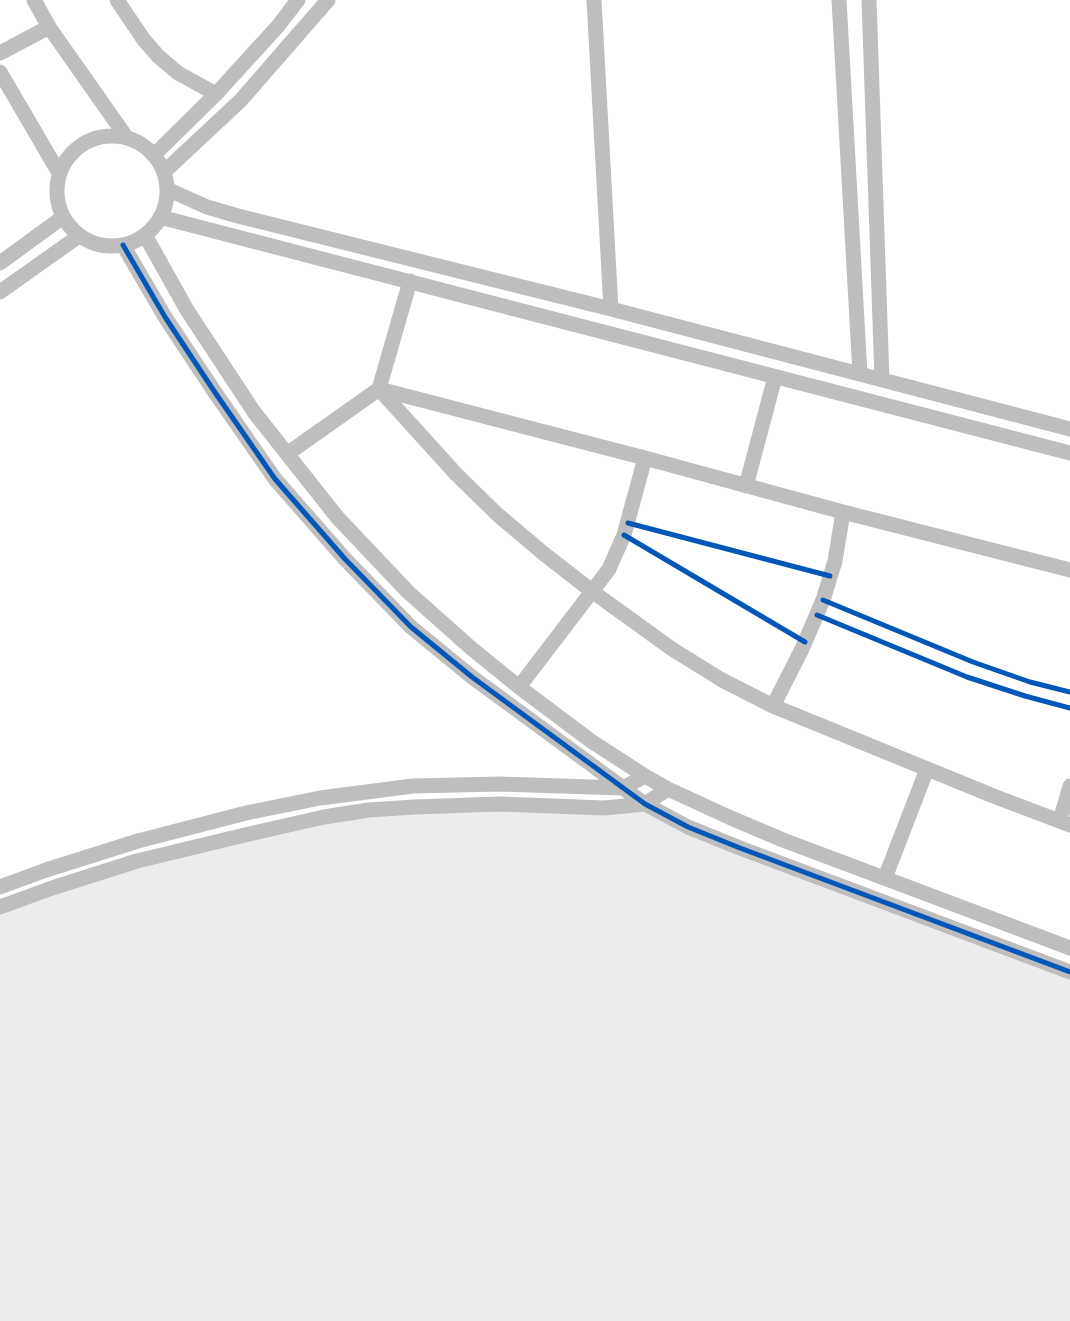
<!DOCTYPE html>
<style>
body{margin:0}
canvas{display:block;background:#fff}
</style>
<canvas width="1070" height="1321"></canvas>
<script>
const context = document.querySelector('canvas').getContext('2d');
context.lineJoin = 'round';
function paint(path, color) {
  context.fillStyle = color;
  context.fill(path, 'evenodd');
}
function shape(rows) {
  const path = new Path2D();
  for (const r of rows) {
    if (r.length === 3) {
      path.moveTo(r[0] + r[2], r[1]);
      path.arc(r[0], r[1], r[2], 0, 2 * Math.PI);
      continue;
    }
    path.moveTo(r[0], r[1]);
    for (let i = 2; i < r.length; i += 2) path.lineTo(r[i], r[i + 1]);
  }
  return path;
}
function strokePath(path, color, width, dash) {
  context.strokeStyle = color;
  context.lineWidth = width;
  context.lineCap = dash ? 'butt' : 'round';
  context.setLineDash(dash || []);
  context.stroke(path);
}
paint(shape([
 [645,804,1070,972,1070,1321,0,1321,0,907,52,888,324,817]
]), '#ececec');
strokePath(shape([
 [34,0,49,27,127,138],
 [117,0,144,40,158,56,178,73,216,94],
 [594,0,611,309],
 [839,0,860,374],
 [869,0,882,380],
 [0,53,49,27],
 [0,72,59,173],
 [112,191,55],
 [154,155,216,94,278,26,298,0],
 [164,172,241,100,328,0],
 [167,189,207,207,238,216,611,309,1070,429],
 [160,217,1070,453],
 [145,235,187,310,254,412,337,517,408,592,471,648,519,687,591,741,645,776,668,789,731,818,783,840,1070,948],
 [123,245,165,317,214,391,275,479,345,559,411,627,472,677,645,804,688,827,740,848,1070,972],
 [0,263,63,217],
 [0,292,79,236],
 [379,389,456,474,498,515,543,553,593,592,672,649,722,680,773,706,996,797,1070,825],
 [379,389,645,458,843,512,1070,570],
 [287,454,379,389,410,281],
 [746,486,775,377],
 [519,687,609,569,624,535,645,458],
 [773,706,802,649,823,600,835,561,843,512],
 [1060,821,1070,786],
 [885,878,927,769],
 [0,887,46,870,138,841,246,813,320,798,413,786,500,784,623,788,645,776],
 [0,907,52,888,137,861,249,834,324,817,369,810,414,807,500,804,604,808,645,804,668,789]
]), '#bebebe', 15);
strokePath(shape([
 [123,245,165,317,214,391,275,479,345,559,411,627,472,677,645,804,688,827,740,848,1070,972],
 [628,523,830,576],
 [624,535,805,642],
 [823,600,973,662,1030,682,1070,692],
 [817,615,967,677,1025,696,1070,708]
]), '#0057b8', 5);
</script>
